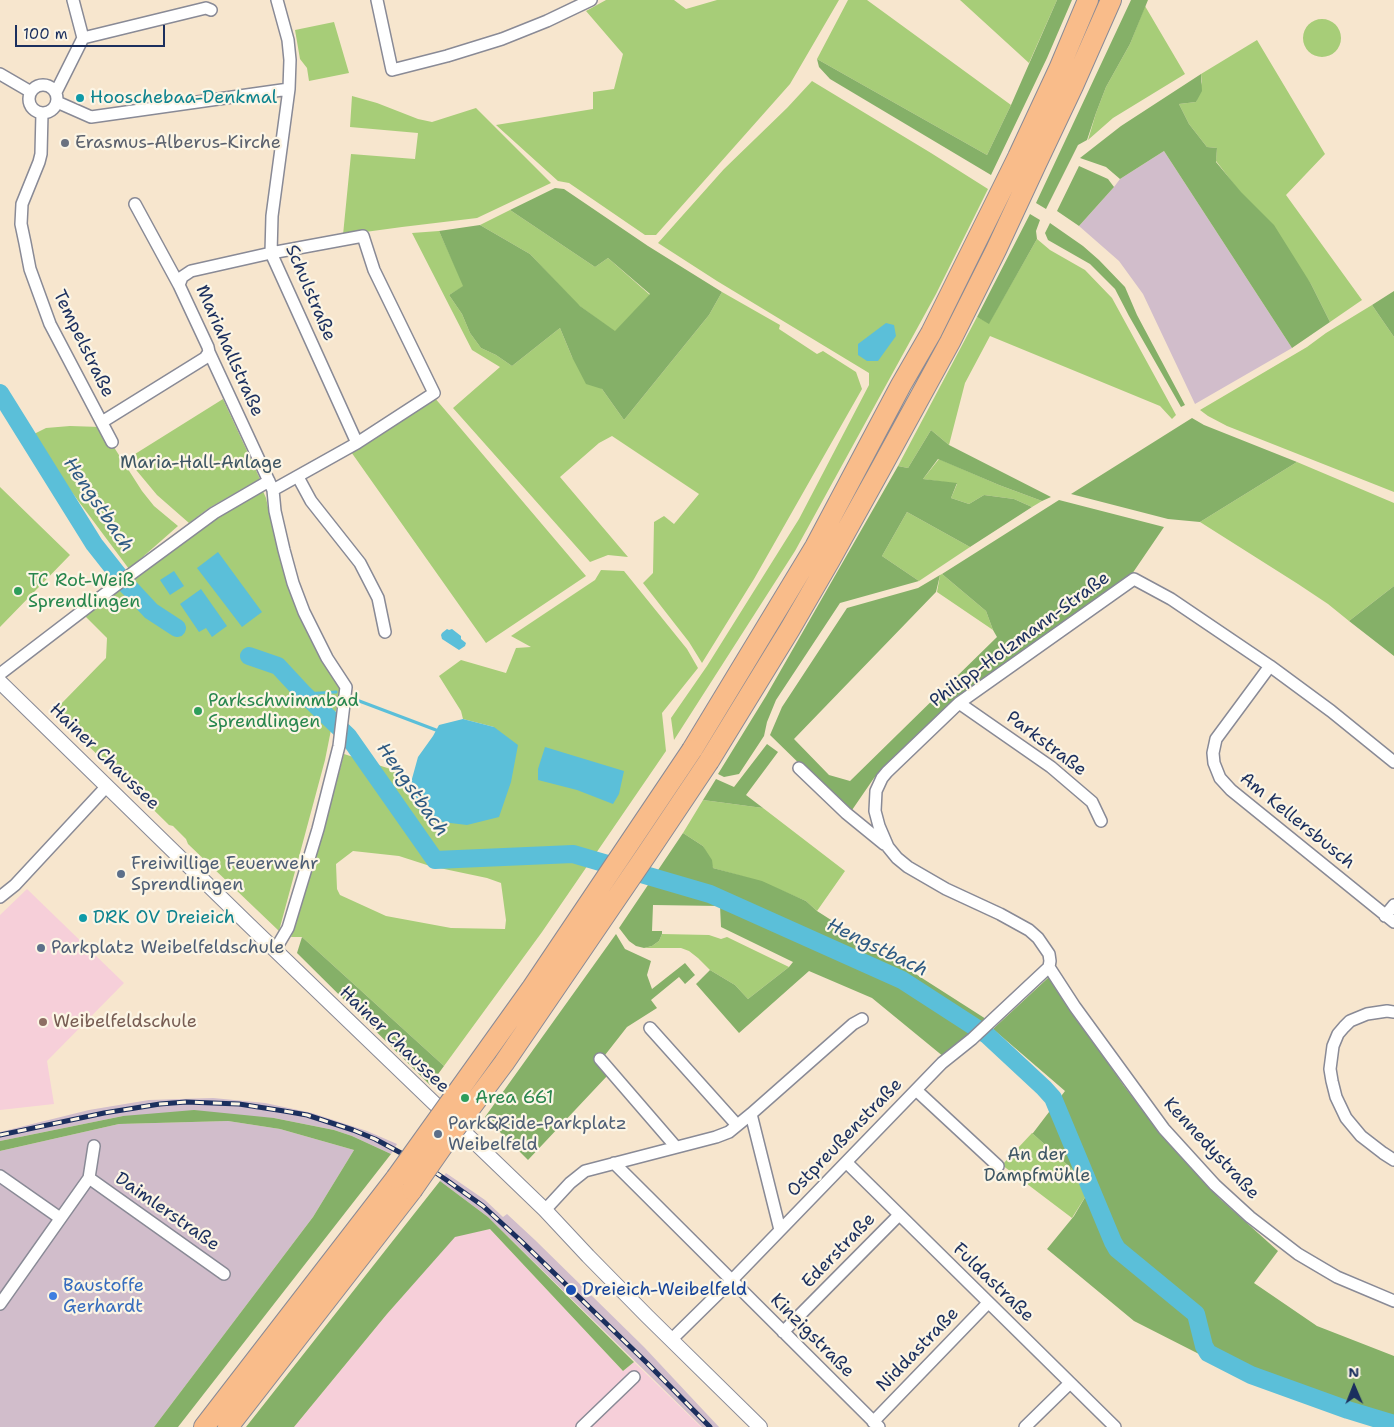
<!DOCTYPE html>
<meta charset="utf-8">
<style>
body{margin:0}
#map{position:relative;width:1394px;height:1427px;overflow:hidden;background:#f7e6ce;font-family:"Shantell Sans",sans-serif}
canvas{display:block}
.north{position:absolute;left:1329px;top:1362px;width:50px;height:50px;-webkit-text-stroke:4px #fcf5e5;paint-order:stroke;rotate:359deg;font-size:14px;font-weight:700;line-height:20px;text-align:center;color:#1b2f5e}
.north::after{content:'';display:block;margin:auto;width:18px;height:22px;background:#1b2f5e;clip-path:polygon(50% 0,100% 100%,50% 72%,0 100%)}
.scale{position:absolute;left:15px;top:25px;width:150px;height:22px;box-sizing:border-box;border:2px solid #1b2f5e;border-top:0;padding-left:6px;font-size:15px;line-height:18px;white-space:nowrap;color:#1b2f5e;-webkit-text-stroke:4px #fcf5e5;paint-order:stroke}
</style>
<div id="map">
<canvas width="1394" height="1427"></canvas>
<div class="north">N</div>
<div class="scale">100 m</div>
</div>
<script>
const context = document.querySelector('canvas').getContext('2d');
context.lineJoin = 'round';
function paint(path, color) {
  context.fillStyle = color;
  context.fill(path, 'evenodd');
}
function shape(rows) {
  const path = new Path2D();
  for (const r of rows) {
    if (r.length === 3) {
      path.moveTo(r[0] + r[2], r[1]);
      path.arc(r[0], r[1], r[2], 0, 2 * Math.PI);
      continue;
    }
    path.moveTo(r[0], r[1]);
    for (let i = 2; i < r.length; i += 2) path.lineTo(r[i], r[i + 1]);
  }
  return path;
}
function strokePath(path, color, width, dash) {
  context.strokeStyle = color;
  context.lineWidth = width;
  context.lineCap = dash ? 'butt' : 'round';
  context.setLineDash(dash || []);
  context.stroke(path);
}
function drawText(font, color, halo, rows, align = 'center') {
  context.font = font + ' "Shantell Sans",sans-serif';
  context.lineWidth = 4.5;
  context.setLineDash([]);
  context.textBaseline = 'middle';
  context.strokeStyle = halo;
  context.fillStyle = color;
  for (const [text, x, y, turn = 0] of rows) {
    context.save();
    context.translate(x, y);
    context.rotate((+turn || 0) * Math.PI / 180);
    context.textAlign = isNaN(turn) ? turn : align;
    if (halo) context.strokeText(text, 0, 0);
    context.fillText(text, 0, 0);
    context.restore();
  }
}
paint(shape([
 [27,889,124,983,47,1061,54,1104,0,1110,0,915],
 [490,1229,623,1371,634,1362,701,1427,294,1427,387,1314,455,1236]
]), '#f6cfd9');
paint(shape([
 [1164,151,1292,348,1195,404,1143,294,1119,261,1079,226,1114,187,1120,179],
 [213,1098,265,1103,312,1113,367,1131,397,1144,391,1154,352,1136,334,1130,274,1118,123,1116,0,1141,0,1132,89,1110,149,1100],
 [228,1121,280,1129,354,1150,313,1217,154,1427,0,1427,0,1151,119,1124],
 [446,1173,485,1200,503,1217,507,1214,535,1240,644,1347,719,1427,702,1427,488,1217,440,1181]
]), '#d1bdcb');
paint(shape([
 [606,0,674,0,686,9,717,0,839,0,790,84,656,235,645,235,569,183,558,181,496,125,593,109,593,92,614,89,623,54,586,11],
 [848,0,867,0,1011,105,987,155,817,59],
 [960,0,1057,0,1029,63],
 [1145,6,1185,74,1113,118,1088,140,1096,113,1106,87,1130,44],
 [1322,38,19],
 [334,22,349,73,309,81,307,68,300,59,295,30],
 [1257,40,1325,154,1286,195,1362,300,1330,322,1311,284,1216,161,1217,148,1207,147,1189,124,1179,104,1196,102,1202,82,1201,74],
 [812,81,931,153,988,189,936,294,795,551,674,740,671,718,707,666,799,519,869,385,869,373,717,281,658,243,724,169,787,108],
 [352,96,377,103,418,119,432,122,476,108,551,183,477,218,402,227,343,235,351,154,415,159,418,133,350,127],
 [510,210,595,267,608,258,650,295,615,332,577,304,530,254,480,225],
 [439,231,464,286,449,295,462,314,470,333,481,348,496,355,512,366,560,328,572,357,602,389,624,420,709,315,722,292,780,325,779,329,817,354,823,351,856,372,862,389,754,579,702,663,689,642,643,583,653,573,654,522,664,516,674,524,699,494,612,436,599,443,560,477,628,557,608,555,590,562,453,408,500,367,472,350,412,233],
 [1037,239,1050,250,1085,270,1112,298,1176,415,1172,419,1160,406,990,336,965,383,949,445,931,430,908,468,898,466,977,317,989,323],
 [1372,305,1394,337,1394,492,1227,426,1208,416,1200,410,1307,347,1326,333],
 [434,397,586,576,486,643,349,449],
 [223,399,260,479,209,508,189,523,157,495,127,459],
 [70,426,101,427,142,491,154,506,178,526,129,569,30,436,46,428],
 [939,459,999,485,1042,501,1032,507,1014,499,984,495,969,504,951,498,957,484,923,479],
 [1297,462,1394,503,1394,586,1349,621,1328,604,1298,584,1200,522],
 [0,487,70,555,0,627],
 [262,489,266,498,269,512,272,516,291,586,308,635,343,687,333,720,325,760,279,931,188,844,186,839,173,826,169,825,59,717,60,705,106,658,107,638,85,616,126,584,207,524],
 [907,512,970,547,919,581,882,556],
 [601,570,624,571,687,649,698,668,662,713,666,751,542,932,444,1066,302,937,291,937,328,814,344,754,409,775,410,786,494,727,463,719,461,711,439,676,461,660,506,673,516,648,531,647,511,636,595,580],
 [353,851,399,856,430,866,487,878,501,883,506,920,505,929,451,928,386,916,340,895,337,889,336,864],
 [942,574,986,611,993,630,937,592,940,575],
 [703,800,763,808,845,871,817,911,806,901,762,882,713,868,703,846,683,833],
 [662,934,709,935,721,939,727,937,789,967,748,999,735,985,710,970,698,958,689,951,681,948,644,948,652,946,659,941],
 [1032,1133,1072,1169,1087,1194,1072,1218,1002,1165]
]), '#a7cd78');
paint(shape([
 [1057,0,1072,0,1047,58,991,175,830,79,819,67,817,59,987,155,1011,105],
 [1131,0,1148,0,1130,44,1106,87,1096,113,1087,140,1078,145,1046,209,1036,203],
 [1201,74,1202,91,1196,102,1179,104,1189,124,1207,147,1217,148,1216,162,1241,192,1274,225,1311,284,1330,322,1292,348,1164,151,1120,179,1106,167,1080,158,1121,126],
 [1079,166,1108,179,1114,187,1079,226,1057,211],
 [555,188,564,189,648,246,722,292,709,315,624,420,602,389,586,384,572,357,560,328,512,366,496,355,481,348,470,333,462,314,449,295,463,286,439,231,480,225,530,254,580,306,615,331,650,294,608,258,595,267,510,210],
 [1030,214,1040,220,1036,231,1037,239,989,324,977,317],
 [1050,223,1083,246,1099,260,1125,287,1137,315,1185,405,1181,407,1129,316,1115,289,1090,264,1048,240,1045,233],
 [1394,291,1394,337,1372,305],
 [1192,418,1204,425,1297,462,1200,522,1168,519,1071,494],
 [931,430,949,445,1051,497,1042,501,999,485,938,459,923,479,957,483,951,498,969,504,984,495,1014,499,1032,507,970,547,907,512,882,556,919,581,840,603,776,700,767,722,764,736,739,774,724,777,718,774,766,696,898,466,908,468],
 [1059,500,1164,527,1132,574,951,702,874,778,850,813,770,735,782,707,847,608,918,588,940,575,936,592,794,739,829,775,850,781,997,637,993,630,986,611,942,574],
 [1394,586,1394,656,1349,621],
 [767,744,778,752,746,795,763,808,703,800,716,779,734,787],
 [683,833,703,846,712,860,713,868,762,881,806,901,817,911,986,1019,944,1057,872,998,809,971,739,1033,696,984,710,970,735,985,748,999,789,967,793,962,721,927,720,906,653,905,652,931,662,931,662,934,659,941,652,946,644,948,636,946,629,941,619,928],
 [616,934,625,949,651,961,647,975,652,989,685,963,695,975,685,984,679,977,651,1000,657,1008,627,1027,598,1064,608,1075,528,1160,485,1117],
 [302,937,444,1066,430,1085,297,953],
 [1049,977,1124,1086,1162,1135,1219,1198,1278,1251,1254,1283,1317,1326,1394,1356,1394,1427,1388,1427,1258,1384,1134,1321,1047,1249,1074,1216,1087,1194,1072,1169,1032,1133,1033,1133,1065,1091,993,1029],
 [194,1110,274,1118,334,1130,352,1136,391,1154,178,1427,154,1427,313,1217,354,1150,280,1129,228,1121,119,1124,0,1151,0,1141,123,1116],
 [440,1181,488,1217,634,1362,623,1371,490,1229,455,1237,387,1314,294,1427,246,1427]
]), '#85b068');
paint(shape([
 [886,323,894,325,896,336,878,361,867,361,858,355,858,344],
 [218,552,262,612,242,627,197,568],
 [174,571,184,586,170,595,160,580],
 [201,589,227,626,212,637,206,628,199,632,180,604],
 [447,629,449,630,452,629,461,636,461,639,466,643,465,646,459,650,442,639,441,635,442,633],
 [463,719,494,727,518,745,511,782,499,817,467,825,442,822,416,808,410,786,418,757,433,736,439,725],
 [545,747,624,771,619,794,613,804,577,790,538,780,538,769]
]), '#5bbfd9');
strokePath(shape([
 [304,694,336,692],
 [354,699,436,730]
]), '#5bbfd9', 3);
strokePath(shape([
 [0,393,94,544,124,582,151,611,177,628],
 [249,656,278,666,304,694,348,736,435,860,573,854,710,894,902,980,987,1035,1044,1088,1053,1098,1113,1242,1117,1249,1196,1314,1204,1346,1208,1353,1251,1375,1348,1410,1394,1424]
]), '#5bbfd9', 18);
const minor = shape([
 [277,0,288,40,290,60,289,89,272,216,271,253,357,443],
 [377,0,392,70,447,56,502,39,547,21,591,0],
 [83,38,206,8,211,10],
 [0,74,31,92],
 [43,99,14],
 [56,92,83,38,73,0],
 [57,102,91,117,289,89],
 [42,113,41,154,39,162,22,204,21,224,25,243,30,269,50,324,112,442],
 [135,204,179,285,208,347,209,352,273,490,275,511,284,550,293,583,304,612,327,658,346,687,339,746,318,829,288,928,275,950],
 [179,285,182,277,191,271,271,253,363,236,374,270,434,393,357,443,273,490],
 [102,422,205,358,209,352],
 [298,477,311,501,360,563,378,598,385,632],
 [1270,666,1216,739,1213,753,1214,763,1220,778,1231,790,1394,922],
 [0,674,119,583,214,513,269,481],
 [959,703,1051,767,1092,802,1101,821],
 [799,768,846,813,884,844],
 [0,897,15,885,107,786],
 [1385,916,1394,905],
 [1049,967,1050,961,1049,954,1038,938,1029,930,1000,914,946,889,908,867,897,858,888,847,879,826,875,811,876,791,882,778,887,772,959,703,1134,579,1171,599,1270,666,1331,711,1394,762],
 [1049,967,1075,1007,1164,1129,1215,1185,1250,1217,1298,1254,1337,1277,1394,1301],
 [1394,1012,1387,1011,1367,1014,1350,1021,1344,1027,1338,1034,1333,1046,1330,1069,1332,1081,1336,1097,1346,1118,1361,1136,1383,1153,1394,1160],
 [650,1028,737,1125],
 [600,1059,676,1147],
 [916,1090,998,1166],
 [751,1114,780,1230],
 [614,1163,879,1427],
 [847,1163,1115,1427],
 [0,1176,60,1218],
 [89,1178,224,1274],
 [545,1210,570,1183,585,1171,716,1137,729,1132,751,1114,853,1024,862,1019],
 [0,1304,89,1178,94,1146],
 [783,1332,899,1215],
 [671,1340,732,1280,942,1063,972,1039,1049,967],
 [873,1422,988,1303],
 [582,1427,634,1377],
 [1025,1427,1070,1383]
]);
const tertiary = shape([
 [0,682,247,923,545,1210,588,1256,647,1316,760,1427]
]);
const motorway = shape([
 [692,750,815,547,901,385,931,333,1018,157,1059,69,1088,0],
 [709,761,790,629,830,560,880,470,950,342,996,250,1036,164,1073,86,1111,0],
 [204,1427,396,1178],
 [228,1427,412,1190]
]);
strokePath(minor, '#898a96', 14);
strokePath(tertiary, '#898a96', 16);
strokePath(motorway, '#898a96', 22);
strokePath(minor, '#fff', 11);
strokePath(tertiary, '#fff', 14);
strokePath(motorway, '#f9bc8a', 20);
const rail = shape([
 [0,1135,104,1113,160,1104,186,1102,239,1104,284,1111,307,1115,353,1130,375,1139,427,1167,445,1179,483,1206,521,1241,647,1363,710,1427]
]);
strokePath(rail, '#1b2f5e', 5);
strokePath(rail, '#fcf5e5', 3, [9]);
const motorwayBridge = shape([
 [396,1178,532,988,692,750],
 [412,1190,451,1134,504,1063,646,855,709,761]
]);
strokePath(motorwayBridge, '#898a96', 22, []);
strokePath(motorwayBridge, '#f9bc8a', 20);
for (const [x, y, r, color] of [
 [80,98,5,"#0f9aa8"],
 [65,143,5,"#6b7280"],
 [18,591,5,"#2e9e5b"],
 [198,711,5,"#2e9e5b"],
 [121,874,5,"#5c6f8a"],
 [83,918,5,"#0f9aa8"],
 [41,948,5,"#5c6f8a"],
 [43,1022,5,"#8d6e63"],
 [465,1098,5,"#2e9e5b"],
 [438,1134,5,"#5c6f8a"],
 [571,1290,6,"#1a4fb4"],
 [53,1296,5,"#3f7fe0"]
]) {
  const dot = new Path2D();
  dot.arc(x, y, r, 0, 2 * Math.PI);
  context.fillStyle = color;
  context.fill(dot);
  strokePath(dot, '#fcf5e5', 2);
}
drawText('18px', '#0d838f', '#fcf5e5', [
 ["Hooschebaa-Denkmal",90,98],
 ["DRK OV Dreieich",93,918]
], 'left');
drawText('18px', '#5b616d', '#fcf5e5', [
 ["Erasmus-Alberus-Kirche",75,143]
], 'left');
drawText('18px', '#1b2f5e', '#fcf5e5', [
 ["Schulstraße",310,293,67],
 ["Tempelstraße",83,344,64],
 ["Mariahallstraße",229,351,66],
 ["Philipp-Holzmann-Straße",1020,640,-36],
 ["Parkstraße",1046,744,37],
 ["Hainer Chaussee",104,757,44],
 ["Am Kellersbusch",1297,821,39],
 ["Hainer Chaussee",394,1040,44],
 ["Ostpreußenstraße",845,1138,-46],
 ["Kennedystraße",1211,1149,47],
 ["Daimlerstraße",167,1212,35],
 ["Ederstraße",839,1251,-46],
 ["Fuldastraße",993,1283,44],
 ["Kinzigstraße",812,1336,45],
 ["Niddastraße",918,1350,-46]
]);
drawText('18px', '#3e5664', '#fcf5e5', [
 ["Maria-Hall-Anlage",201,463],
 ["An der",1037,1155],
 ["Dampfmühle",1037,1176]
]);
drawText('18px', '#27864d', '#fcf5e5', [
 ["TC Rot-Weiß",28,581],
 ["Sprendlingen",28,602],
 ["Parkschwimmbad",208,701],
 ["Sprendlingen",208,722],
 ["Area 661",475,1098]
], 'left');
drawText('18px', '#4e5e75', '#fcf5e5', [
 ["Freiwillige Feuerwehr",131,864],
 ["Sprendlingen",131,885],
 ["Parkplatz Weibelfeldschule",51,948],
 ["Park&Ride-Parkplatz",448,1124],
 ["Weibelfeld",448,1145]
], 'left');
drawText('18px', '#785e54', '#fcf5e5', [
 ["Weibelfeldschule",53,1022]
], 'left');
drawText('18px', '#366cbe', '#fcf5e5', [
 ["Baustoffe",63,1286],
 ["Gerhardt",63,1307]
], 'left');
drawText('18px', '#164399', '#fcf5e5', [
 ["Dreieich-Weibelfeld",582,1290]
], 'left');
drawText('italic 19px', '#2e5a83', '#fcf5e5', [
 ["Hengstbach",98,505,56],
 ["Hengstbach",412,790,55],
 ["Hengstbach",877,948,26]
]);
</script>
